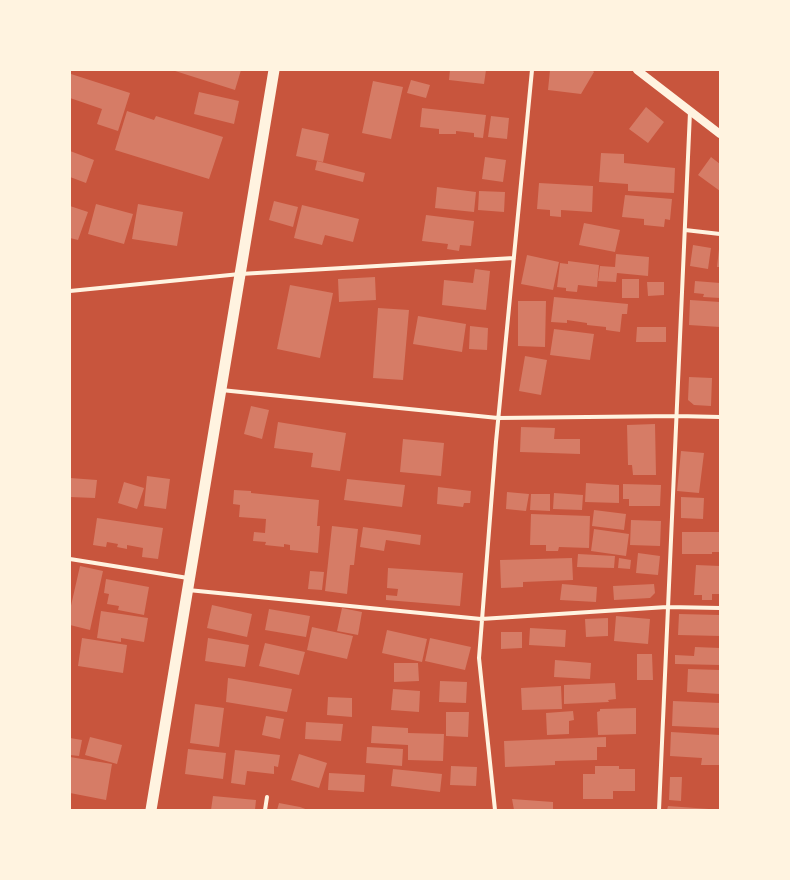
<!DOCTYPE html>
<style>
body{margin:0}
#map{position:relative;width:790px;height:880px;overflow:hidden;background:#c8553d;font-family:"PT Sans",sans-serif}
canvas{display:block}
.frame{position:absolute;inset:0;border:71px solid #fff3e0;pointer-events:none}
</style>
<div id="map">
<canvas width="790" height="880"></canvas>
<div class="frame"></div>
</div>
<script>
const context = document.querySelector('canvas').getContext('2d');
context.lineJoin = 'round';
function paint(path, color) {
  context.fillStyle = color;
  context.fill(path, 'evenodd');
}
function shape(rows) {
  const path = new Path2D();
  for (const r of rows) {
    path.moveTo(r[0], r[1]);
    for (let i = 2; i < r.length; i += 2) path.lineTo(r[i], r[i + 1]);
  }
  return path;
}
function strokePath(path, color, width, dash) {
  context.strokeStyle = color;
  context.lineWidth = width;
  context.lineCap = dash ? 'butt' : 'round';
  context.setLineDash(dash || []);
  context.stroke(path);
}
paint(shape([
 [172,70,241,70,235,90],
 [450,70,486,70,484,84,449,80],
 [550,70,592,70,594,72,581,94,548,90],
 [71,74,130,93,118,131,97,124,102,109,70,98],
 [411,80,430,85,426,98,407,93],
 [373,81,403,87,391,139,362,133],
 [199,92,239,101,234,124,194,114],
 [646,107,664,122,648,143,629,129],
 [422,108,486,115,483,138,474,137,474,133,456,131,456,134,439,134,439,129,420,127],
 [127,111,154,120,156,116,223,137,209,179,115,150],
 [491,116,509,118,507,139,488,137],
 [302,128,329,134,323,162,296,156],
 [70,151,94,160,86,183,70,177],
 [601,153,624,154,624,163,675,168,674,193,628,191,628,184,599,182],
 [485,157,506,160,503,182,482,179],
 [711,157,720,164,720,191,698,175],
 [317,161,365,173,363,182,315,170],
 [539,183,593,186,592,212,561,210,561,217,550,216,550,210,537,209],
 [437,187,476,192,474,212,435,208],
 [479,191,505,192,504,212,478,210],
 [625,195,672,199,670,220,665,219,664,227,644,225,644,219,622,217],
 [274,201,298,207,293,227,269,220],
 [96,204,133,214,124,244,88,234],
 [138,204,183,212,177,246,132,239],
 [302,205,359,219,353,242,325,235,322,245,294,238],
 [70,206,88,212,78,240,70,238],
 [426,215,474,221,471,246,460,245,459,251,447,249,448,244,422,241],
 [584,223,620,230,615,252,579,245],
 [693,245,711,248,708,269,690,266],
 [719,249,720,249,720,267,717,267],
 [616,254,649,257,648,276,617,273,616,282,598,281,600,266,615,267],
 [527,255,559,262,553,290,521,284],
 [568,261,599,265,597,287,578,285,577,292,566,291,566,288,557,287,560,263,568,264],
 [475,269,490,271,486,310,442,305,444,280,473,283],
 [375,277,376,300,339,302,338,279],
 [622,279,639,279,639,298,622,298],
 [695,281,720,283,720,298,703,297,704,294,694,293],
 [647,282,664,282,664,295,648,296],
 [290,285,333,293,320,358,277,349],
 [554,297,628,304,627,314,622,314,620,332,606,330,606,327,587,325,587,323,567,320,567,323,551,322],
 [690,300,720,302,720,327,689,325],
 [518,301,546,301,545,347,518,346],
 [378,308,409,310,403,380,373,378],
 [418,316,466,324,462,352,413,344],
 [470,326,488,328,487,350,469,349],
 [637,327,666,327,666,342,636,342],
 [554,329,594,334,590,360,550,355],
 [525,356,547,360,541,395,519,391],
 [689,377,712,378,711,406,694,405,688,400],
 [251,406,269,410,262,439,244,434],
 [278,422,346,433,340,471,311,467,313,453,274,448],
 [655,424,656,475,633,475,632,465,628,465,627,425],
 [521,427,555,428,554,439,580,439,580,454,520,452],
 [403,439,444,443,441,476,400,472],
 [681,451,704,453,699,493,677,491],
 [147,476,170,479,166,509,144,506],
 [70,478,97,480,95,498,70,497],
 [347,479,405,485,402,507,344,500],
 [124,482,144,488,137,509,118,503],
 [586,483,619,485,619,503,585,502],
 [623,484,661,485,660,506,629,506,629,499,623,499],
 [438,487,471,491,470,503,464,503,463,507,437,504],
 [234,490,251,491,251,493,319,500,317,526,320,526,318,553,290,550,290,545,284,544,284,547,265,545,266,542,253,541,254,532,265,533,266,519,239,517,240,505,233,504],
 [507,492,529,494,526,511,506,509],
 [554,493,583,495,582,510,553,509],
 [531,494,550,494,550,511,530,510],
 [681,497,704,498,703,519,681,518],
 [594,510,626,514,624,530,592,526],
 [531,514,590,516,589,548,559,547,558,551,546,551,546,545,530,545],
 [97,518,163,528,158,559,142,557,143,548,127,545,127,549,117,547,118,544,107,542,106,547,93,545],
 [631,520,661,521,660,546,630,545],
 [332,526,358,529,354,565,350,565,347,594,325,591],
 [363,527,421,535,420,545,386,540,384,551,360,547],
 [594,529,629,534,626,556,591,551],
 [682,532,720,532,720,552,712,552,712,554,682,554],
 [638,553,660,556,658,575,636,573],
 [578,554,615,556,614,568,577,567],
 [572,558,573,580,523,582,523,587,501,588,500,560],
 [619,558,631,560,630,569,618,568],
 [696,565,720,566,720,594,712,594,712,600,702,600,702,595,694,595],
 [80,566,103,571,90,630,70,625,70,610],
 [388,568,463,573,460,606,386,600,386,595,397,596,398,589,387,588],
 [310,571,324,572,322,590,308,589],
 [106,579,149,587,144,615,118,610,119,606,107,604,109,594,104,593],
 [562,584,597,587,596,602,560,600],
 [654,584,655,593,650,598,614,600,613,586],
 [212,605,252,614,247,637,207,628],
 [342,608,362,612,358,635,337,631],
 [269,609,310,616,306,637,265,630],
 [101,611,148,618,144,642,121,638,121,642,97,638],
 [679,614,720,615,720,636,678,635],
 [616,616,650,619,648,644,614,641],
 [608,618,608,636,586,637,585,619],
 [312,627,353,636,347,659,307,650],
 [530,628,566,630,565,647,529,645],
 [387,630,427,639,422,662,382,653],
 [501,632,522,632,522,648,501,649],
 [82,638,127,645,123,673,78,666],
 [208,638,249,645,245,667,205,661],
 [430,638,471,647,465,670,425,661],
 [265,643,305,652,299,675,259,666],
 [695,647,720,648,720,665,675,664,675,655,694,656],
 [637,654,652,654,653,680,637,680],
 [555,660,591,663,590,679,554,677],
 [394,663,418,663,419,681,394,682],
 [688,669,720,670,720,694,687,692],
 [228,678,292,689,287,712,226,702],
 [440,681,467,682,466,703,439,702],
 [615,683,616,699,608,700,609,702,564,704,564,685],
 [561,686,562,709,522,710,521,688],
 [393,689,420,691,419,712,391,710],
 [328,697,352,698,352,717,327,715],
 [673,701,720,703,720,728,672,726],
 [195,704,224,708,219,747,190,743],
 [636,708,636,734,598,735,597,712,600,711,600,709],
 [573,711,574,720,569,721,569,734,547,735,546,713],
 [446,712,469,712,468,737,446,736],
 [266,716,284,719,280,739,262,735],
 [306,722,343,724,341,741,305,739],
 [372,726,408,728,408,733,444,734,443,761,408,760,408,739,408,745,371,743],
 [671,732,720,735,720,765,701,765,702,758,670,756],
 [90,737,122,745,117,764,85,755],
 [606,737,606,747,597,747,597,760,555,761,555,765,505,767,504,741],
 [70,738,82,740,79,756,70,755],
 [367,747,403,749,402,766,366,763],
 [188,749,226,753,223,779,185,774],
 [235,750,280,755,278,767,274,766,274,774,247,771,245,785,231,783],
 [299,754,327,763,319,788,291,780],
 [70,757,112,764,106,800,70,793],
 [451,766,477,767,476,786,450,785],
 [595,766,619,766,619,769,635,769,635,791,613,791,613,799,583,799,583,774,595,774],
 [393,769,442,774,440,792,391,786],
 [329,773,365,775,364,792,328,790],
 [670,777,682,777,681,801,669,800],
 [213,796,256,800,255,810,211,810],
 [512,799,553,802,553,810,514,810],
 [279,803,300,807,308,810,277,810],
 [668,806,709,809,709,810,667,810]
]), '#d67c66');
strokePath(shape([
 [685,230,720,234],
 [70,291,240,274,514,258],
 [221,390,498,418,677,416,720,417],
 [70,559,188,578],
 [188,590,481,619,667,607,720,608],
 [265,810,267,797],
 [495,810,479,658,496,442,532,70],
 [659,810,690,112]
]), '#fff3e0', 4);
strokePath(shape([
 [637,70,720,134]
]), '#fff3e0', 8);
strokePath(shape([
 [151,810,274,70]
]), '#fff3e0', 11);
</script>
